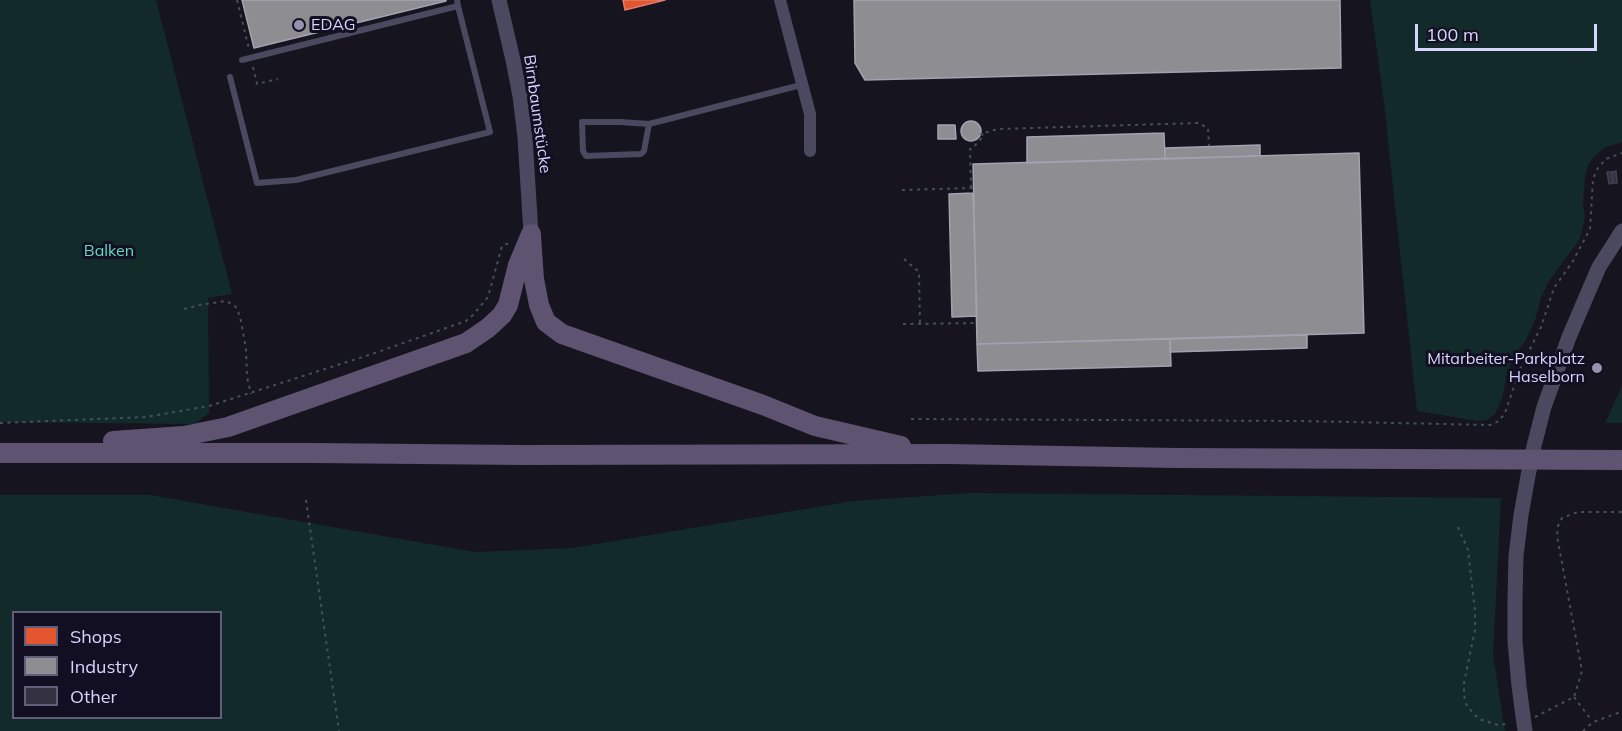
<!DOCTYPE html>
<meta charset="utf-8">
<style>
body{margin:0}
#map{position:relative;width:1622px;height:731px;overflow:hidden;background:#16141e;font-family:Mulish,sans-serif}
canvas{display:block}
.legend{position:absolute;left:12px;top:611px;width:210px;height:108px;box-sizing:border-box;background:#130f23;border:2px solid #625e7a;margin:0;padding:8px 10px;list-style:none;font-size:18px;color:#d9d4fd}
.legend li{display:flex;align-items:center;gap:12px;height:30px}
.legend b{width:30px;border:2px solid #625e7a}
.scale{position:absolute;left:1415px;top:24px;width:182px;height:27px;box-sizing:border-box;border:3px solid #d9d4fd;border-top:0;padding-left:8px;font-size:18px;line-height:21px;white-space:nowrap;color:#d9d4fd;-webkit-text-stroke:4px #130f23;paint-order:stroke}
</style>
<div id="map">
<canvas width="1622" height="731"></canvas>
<ul class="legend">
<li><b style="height:16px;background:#e4572e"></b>Shops</li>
<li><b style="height:16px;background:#8d8d92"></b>Industry</li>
<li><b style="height:16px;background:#343240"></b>Other</li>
</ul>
<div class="scale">100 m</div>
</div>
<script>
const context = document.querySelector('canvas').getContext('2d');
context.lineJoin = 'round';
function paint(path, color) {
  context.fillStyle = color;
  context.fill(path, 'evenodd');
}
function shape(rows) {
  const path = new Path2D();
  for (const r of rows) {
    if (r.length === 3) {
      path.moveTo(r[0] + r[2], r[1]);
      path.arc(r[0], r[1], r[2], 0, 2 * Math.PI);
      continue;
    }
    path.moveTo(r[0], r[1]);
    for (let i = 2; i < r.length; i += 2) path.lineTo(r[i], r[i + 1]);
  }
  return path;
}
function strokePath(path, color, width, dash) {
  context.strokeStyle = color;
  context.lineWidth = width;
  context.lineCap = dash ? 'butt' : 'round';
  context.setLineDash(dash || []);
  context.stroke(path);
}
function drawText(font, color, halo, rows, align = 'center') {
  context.font = font + ' Mulish,sans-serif';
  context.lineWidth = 6;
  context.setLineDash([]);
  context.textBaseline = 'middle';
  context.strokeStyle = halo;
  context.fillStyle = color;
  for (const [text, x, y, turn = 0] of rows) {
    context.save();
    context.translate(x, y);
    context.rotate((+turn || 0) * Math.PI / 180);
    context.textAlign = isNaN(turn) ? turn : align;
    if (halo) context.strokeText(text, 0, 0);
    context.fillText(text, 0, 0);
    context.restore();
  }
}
paint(shape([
 [0,0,156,0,232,294,208,298,209,413,194,424,0,422],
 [1370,0,1622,0,1622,142,1604,148,1594,157,1588,165,1585,178,1583,203,1585,216,1580,239,1549,281,1541,298,1535,320,1526,340,1515,355,1507,372,1504,392,1499,405,1495,414,1487,420,1478,421,1417,411,1384,103],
 [1622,386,1622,423,1605,423],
 [971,493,1501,498,1493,655,1505,731,0,731,0,495,150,495,475,552,573,548,853,501],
 [14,612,220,612,220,718,14,718]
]), '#132a2a');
const shops = shape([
 [623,0,665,0,625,10,623,0]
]);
paint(shops, '#e4572e');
strokePath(shops, '#e17c6c', 1.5);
const industry = shape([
 [242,0,446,0,446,1,254,48,242,0],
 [854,0,1340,0,1341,68,865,80,855,63,854,0],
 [971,131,10],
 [938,125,955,125,956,139,938,139,938,125],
 [1164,133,1165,159,1027,163,1027,137,1164,133],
 [1260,145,1260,156,1165,159,1165,148,1260,145],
 [1359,153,1364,333,977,344,973,164,1359,153],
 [973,193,977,316,952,317,949,194,973,193],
 [1307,335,1307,348,1170,352,1170,339,1307,335],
 [1170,339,1171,366,978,371,977,344,1170,339]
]);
paint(industry, '#8d8d92');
strokePath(industry, '#a4a2b2', 1.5);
const building = shape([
 [1616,171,1617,183,1613,183,1612,172,1616,171],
 [1607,172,1612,172,1613,183,1609,184,1607,172]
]);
paint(building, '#343240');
strokePath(building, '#433f52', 1.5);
strokePath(shape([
 [237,0,249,49],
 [253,67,257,84,278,79],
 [971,188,970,149,972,149,984,135,981,134,998,129,1198,123,1208,128,1209,146],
 [902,190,973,188],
 [904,259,919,272,920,324],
 [184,309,200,305,226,301,232,304,237,308,241,321,246,349,247,377,251,394],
 [903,324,977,323],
 [911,419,1301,421,1490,425,1499,421,1505,413,1520,369,1541,327,1554,288,1573,261,1590,229,1593,179,1598,168,1606,159,1622,153],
 [0,423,146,417,209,406,375,353,466,321,473,315,488,297,502,246,511,242],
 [306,500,339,731],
 [1458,527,1468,550,1475,611,1475,630,1464,683,1464,695,1466,704,1472,712,1479,719,1498,725,1509,724],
 [1574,697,1592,721],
 [1535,717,1574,697,1582,671,1557,536,1558,526,1562,518,1578,512,1622,512],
 [1583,731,1593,722,1618,713,1622,713]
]), '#45505d', 2, [3, 4.5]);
strokePath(shape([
 [242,60,458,6,457,0],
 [230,77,257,183,296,180,490,132,458,6],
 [649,124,644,151,641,154,586,156,583,151,582,122,620,122,649,124,801,85]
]), '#4b495f', 6);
strokePath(shape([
 [780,0,810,114,810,151]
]), '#4b495f', 12);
strokePath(shape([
 [499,0,513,60,520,96,525,137,531,234],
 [1525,731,1519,686,1515,641,1515,599,1516,556,1521,515,1528,476,1534,446,1544,407,1569,337,1599,267,1622,231]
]), '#4b495f', 15);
strokePath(shape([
 [531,236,534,279,539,305,546,322,562,334,763,405,815,426,901,446],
 [113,441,184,436,228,427,466,343,488,328,502,315,508,305,518,265,531,234],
 [0,453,313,453,523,455,948,454,1177,458,1622,460]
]), '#5e5370', 20);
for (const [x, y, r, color] of [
 [299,25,6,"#9591af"],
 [1597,368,6,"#9591af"]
]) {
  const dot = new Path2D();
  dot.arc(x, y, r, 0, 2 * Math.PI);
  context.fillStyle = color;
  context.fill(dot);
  strokePath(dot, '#130f23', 2);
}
drawText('16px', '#d9d4fd', '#130f23', [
 ["EDAG",311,25],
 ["Mitarbeiter-Parkplatz",1585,359,"right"],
 ["Haselborn",1585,377,"right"]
], 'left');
drawText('16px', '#d9d4fd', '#130f23', [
 ["Birnbaumstücke",537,114,82]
]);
drawText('16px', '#63dabe', '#130f23', [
 ["Balken",109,251]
]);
</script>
